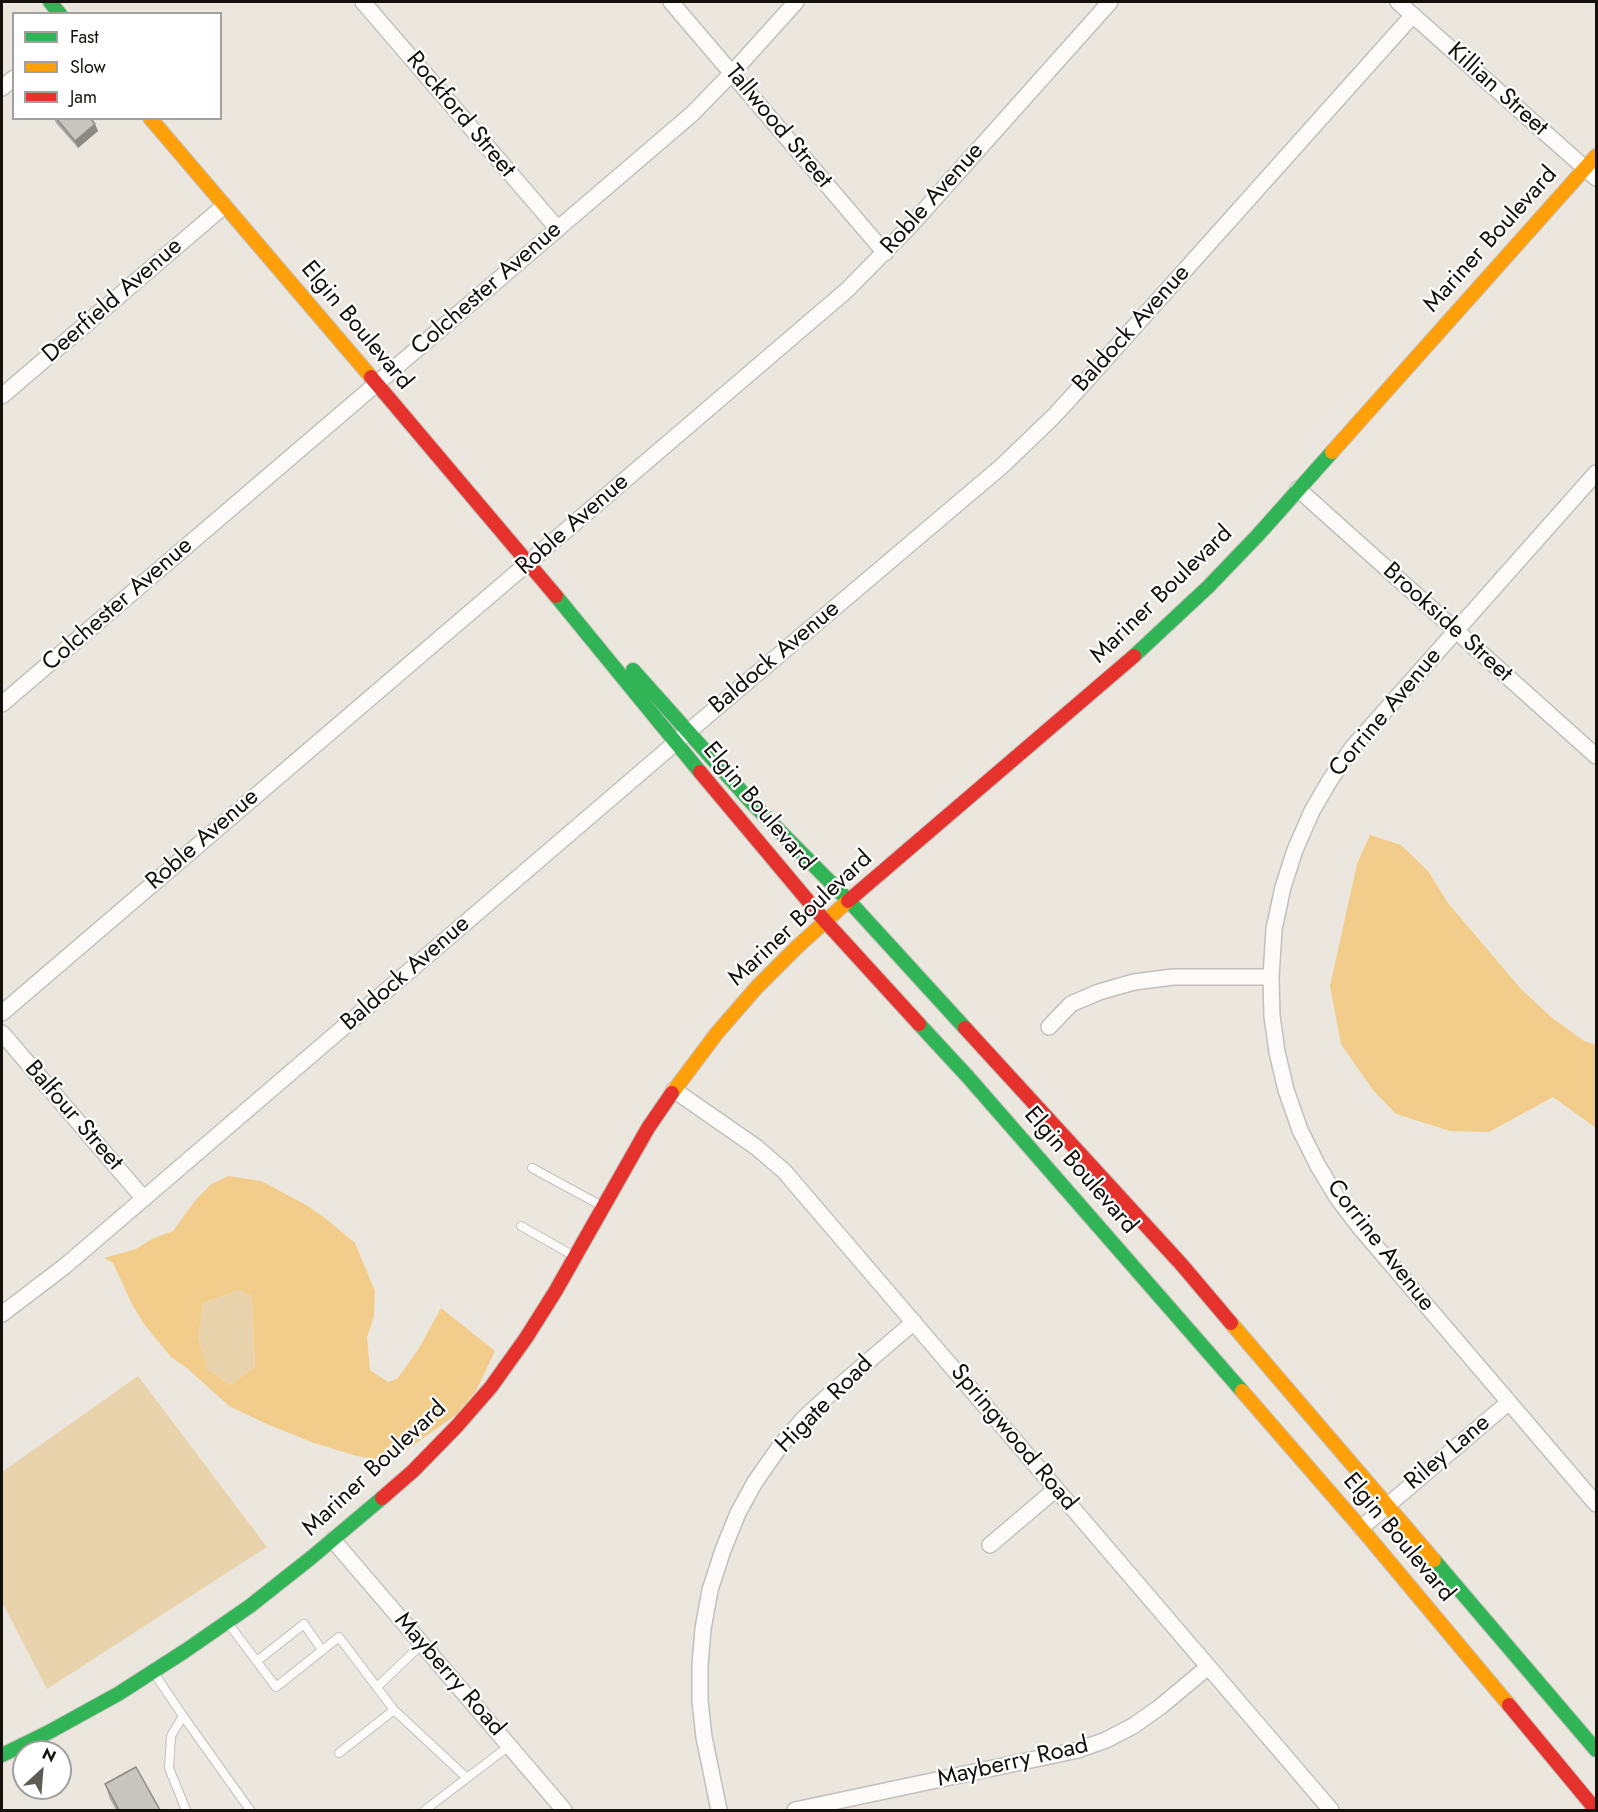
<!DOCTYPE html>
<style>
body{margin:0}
#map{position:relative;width:1598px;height:1812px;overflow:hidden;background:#ebe7df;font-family:Jost,sans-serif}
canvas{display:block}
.frame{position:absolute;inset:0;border:3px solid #14110c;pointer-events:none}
.legend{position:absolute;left:12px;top:12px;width:210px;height:108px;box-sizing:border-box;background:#fff;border:2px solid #a1a09e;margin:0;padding:8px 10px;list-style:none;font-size:18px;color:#14110c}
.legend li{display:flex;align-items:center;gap:12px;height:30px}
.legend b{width:30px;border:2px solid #a1a09e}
.north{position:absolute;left:12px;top:1740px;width:60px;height:60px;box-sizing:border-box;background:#fff;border:2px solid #a1a09e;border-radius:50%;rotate:26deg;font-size:16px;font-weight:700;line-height:24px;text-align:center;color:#14110c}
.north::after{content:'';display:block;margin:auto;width:21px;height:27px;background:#5f5c56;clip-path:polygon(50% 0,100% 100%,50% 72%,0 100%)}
</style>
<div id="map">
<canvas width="1598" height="1812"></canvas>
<div class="frame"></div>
<ul class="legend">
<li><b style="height:8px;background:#30b455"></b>Fast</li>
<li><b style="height:8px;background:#ff9f0a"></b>Slow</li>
<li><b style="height:8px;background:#e5322d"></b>Jam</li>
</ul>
<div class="north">N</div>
</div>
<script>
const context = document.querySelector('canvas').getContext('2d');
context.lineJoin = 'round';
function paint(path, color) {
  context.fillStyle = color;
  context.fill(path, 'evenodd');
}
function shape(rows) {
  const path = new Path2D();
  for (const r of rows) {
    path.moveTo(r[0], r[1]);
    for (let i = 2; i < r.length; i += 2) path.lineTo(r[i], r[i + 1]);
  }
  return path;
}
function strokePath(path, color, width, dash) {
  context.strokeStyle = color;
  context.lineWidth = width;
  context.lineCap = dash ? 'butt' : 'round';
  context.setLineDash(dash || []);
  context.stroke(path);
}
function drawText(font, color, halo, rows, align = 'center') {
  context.font = font + ' Jost,sans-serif';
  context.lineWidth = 4.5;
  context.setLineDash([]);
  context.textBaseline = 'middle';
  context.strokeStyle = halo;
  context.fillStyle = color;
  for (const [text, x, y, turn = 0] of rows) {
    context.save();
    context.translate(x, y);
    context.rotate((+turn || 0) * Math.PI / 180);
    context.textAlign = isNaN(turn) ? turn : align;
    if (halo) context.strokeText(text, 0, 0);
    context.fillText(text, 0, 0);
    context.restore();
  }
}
paint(shape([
 [239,1290,252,1296,255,1367,230,1385,207,1369,198,1335,203,1303],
 [138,1376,267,1547,47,1689,2,1602,2,1472]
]), '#e9d3ac');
paint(shape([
 [1370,835,1401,845,1428,871,1448,903,1521,989,1551,1017,1584,1041,1596,1045,1596,1128,1553,1097,1489,1132,1450,1131,1396,1114,1373,1090,1341,1044,1330,986,1357,864],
 [228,1176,261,1181,306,1205,325,1218,355,1243,375,1291,374,1316,367,1337,370,1370,388,1382,397,1379,418,1350,441,1308,495,1351,476,1391,457,1414,394,1459,380,1460,357,1456,314,1443,269,1425,229,1406,187,1368,171,1357,144,1324,132,1304,113,1263,104,1258,136,1249,152,1239,173,1231,194,1202,210,1185],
 [239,1290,252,1296,255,1367,230,1385,207,1369,198,1335,203,1303]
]), '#f2cc8a');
const lane = shape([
 [532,1168,602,1206],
 [521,1226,574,1256],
 [228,1623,276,1687,339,1637,394,1710,467,1778],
 [257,1661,304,1624,322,1650],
 [154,1673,183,1716,171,1736,169,1768,186,1810],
 [377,1687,422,1644],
 [183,1716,250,1810],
 [339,1753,394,1710],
 [425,1810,509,1746]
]);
const street = shape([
 [363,2,558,229],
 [671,2,885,253],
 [1398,2,1596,178],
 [2,88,14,78],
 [2,396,224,206],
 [1596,473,1352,748,1330,780,1312,811,1295,850,1283,887,1274,929,1271,977,1272,1016,1277,1052,1286,1090,1300,1130,1318,1166,1338,1199,1361,1229,1596,1504],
 [1298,489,1596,756],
 [2,704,692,114,732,73,796,2],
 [2,1013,847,290,911,225,1110,2],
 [1049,1027,1071,1004,1099,992,1134,982,1173,977,1271,977],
 [2,1033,144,1199],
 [674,1090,756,1147,784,1171,1331,1810],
 [2,1314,65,1266,688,732,1002,466,1054,416,1085,382,1413,15],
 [1361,1528,1509,1402],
 [333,1540,564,1810],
 [990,1545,1056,1489],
 [719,1810,704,1737,700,1701,700,1665,703,1629,710,1590,723,1550,738,1513,755,1482,778,1449,803,1419,830,1394,914,1322],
 [795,1810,1078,1750,1106,1740,1133,1726,1160,1707,1208,1667]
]);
const fast = shape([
 [50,2,60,14],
 [556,596,700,772],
 [1134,656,1208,587,1258,535,1332,452],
 [633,670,751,802,849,901,965,1028],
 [919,1024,968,1077,1242,1391],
 [1434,1560,1596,1750],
 [2,1755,49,1732,118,1694,185,1651,250,1606,312,1557,382,1498]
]);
const slow = shape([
 [150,118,371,377],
 [1332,452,1596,156],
 [672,1093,717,1033,757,987,797,947,848,901],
 [1231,1323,1434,1560],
 [1242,1391,1361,1528,1509,1705]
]);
const jam = shape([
 [371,377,556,596],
 [700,772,825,921,919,1024],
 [848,901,1134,656],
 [965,1028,1182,1265,1231,1323],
 [382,1498,413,1471,457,1426,491,1387,526,1338,555,1292,648,1128,672,1093],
 [1509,1705,1596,1810]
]);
strokePath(lane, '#c3bfba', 10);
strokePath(street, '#c3bfba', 18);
strokePath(fast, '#c3bfba', 16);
strokePath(slow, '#c3bfba', 16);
strokePath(jam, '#c3bfba', 16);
strokePath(lane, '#fcfbfa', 8);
strokePath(street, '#fcfbfa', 15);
strokePath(fast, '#30b455', 14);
strokePath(slow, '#ff9f0a', 14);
strokePath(jam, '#e5322d', 14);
paint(shape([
 [54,118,90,118,98,131,78,148,56,123],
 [105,1784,160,1810,116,1810,110,1799]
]), '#aca9a4');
paint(shape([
 [95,124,98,131,78,148,75,141]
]), '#8c8a86');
const building = shape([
 [56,118,90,118,95,124,75,141,56,118],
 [136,1767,160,1810,119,1810,105,1784,136,1767]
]);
paint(building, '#c8c5bf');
strokePath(building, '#8c8a86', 1.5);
drawText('24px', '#14110c', '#fff', [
 ["Killian Street",1497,90,42],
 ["Rockford Street",460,115,50],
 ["Tallwood Street",778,127,50],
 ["Roble Avenue",933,199,-48],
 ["Mariner Boulevard",1491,240,-48],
 ["Colchester Avenue",487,289,-41],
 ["Deerfield Avenue",113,301,-41],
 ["Elgin Boulevard",356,326,50],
 ["Baldock Avenue",1132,329,-48],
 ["Roble Avenue",573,525,-41],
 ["Mariner Boulevard",1162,595,-44],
 ["Colchester Avenue",118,605,-41],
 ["Brookside Street",1447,623,42],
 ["Baldock Avenue",775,658,-40],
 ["Corrine Avenue",1386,713,-50],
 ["Elgin Boulevard",758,807,50],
 ["Roble Avenue",203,840,-41],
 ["Mariner Boulevard",801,919,-43],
 ["Baldock Avenue",406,974,-41],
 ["Balfour Street",73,1116,49],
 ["Elgin Boulevard",1080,1171,49],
 ["Corrine Avenue",1380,1246,52],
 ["Higate Road",825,1405,-45],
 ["Springwood Road",1013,1438,50],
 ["Riley Lane",1448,1453,-40],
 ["Mariner Boulevard",375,1469,-43],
 ["Elgin Boulevard",1398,1538,50],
 ["Mayberry Road",449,1675,49],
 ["Mayberry Road",1013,1763,-13]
]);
</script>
